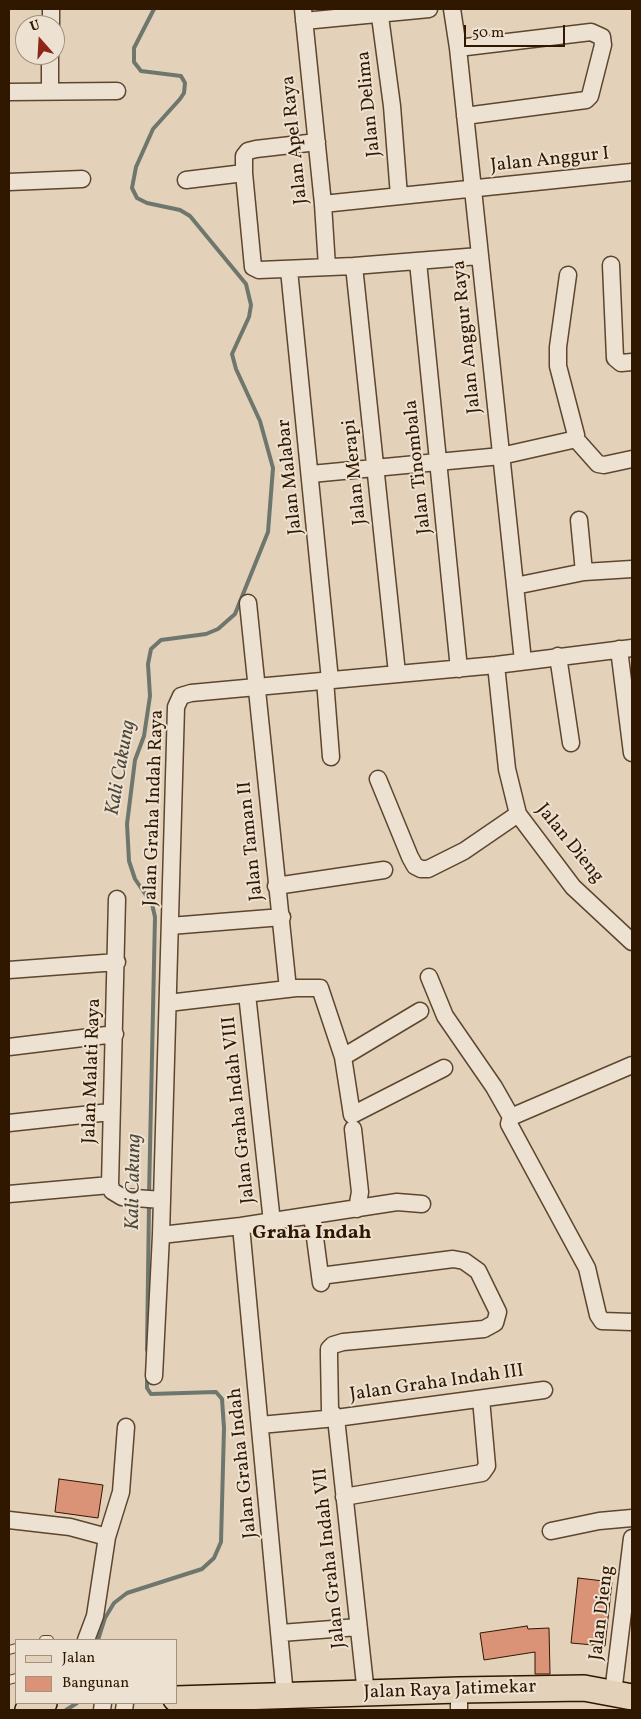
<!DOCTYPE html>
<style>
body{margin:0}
#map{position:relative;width:641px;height:1719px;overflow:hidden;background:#e3d2b9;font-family:Vollkorn,serif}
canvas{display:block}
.frame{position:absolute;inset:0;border:10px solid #301700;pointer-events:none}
.legend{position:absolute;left:15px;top:1639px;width:162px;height:65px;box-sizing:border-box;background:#ede2d2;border:1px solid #a1917e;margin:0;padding:6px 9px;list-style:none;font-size:15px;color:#301700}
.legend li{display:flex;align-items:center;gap:10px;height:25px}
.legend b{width:25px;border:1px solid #a1917e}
.north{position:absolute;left:15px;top:15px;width:50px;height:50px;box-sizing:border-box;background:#ede2d2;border:1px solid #a1917e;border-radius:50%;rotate:341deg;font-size:14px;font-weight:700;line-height:20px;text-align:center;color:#301700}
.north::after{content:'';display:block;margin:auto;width:18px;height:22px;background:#8f2418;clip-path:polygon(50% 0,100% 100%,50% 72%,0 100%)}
.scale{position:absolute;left:464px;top:25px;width:101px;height:22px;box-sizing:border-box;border:2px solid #301700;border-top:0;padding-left:6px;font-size:15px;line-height:18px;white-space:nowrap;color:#301700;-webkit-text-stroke:4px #ede2d2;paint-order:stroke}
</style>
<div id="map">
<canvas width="641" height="1719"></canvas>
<div class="frame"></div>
<ul class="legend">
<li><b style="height:6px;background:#e3d2b9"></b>Jalan</li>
<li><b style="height:14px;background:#da9377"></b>Bangunan</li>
</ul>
<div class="north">U</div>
<div class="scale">50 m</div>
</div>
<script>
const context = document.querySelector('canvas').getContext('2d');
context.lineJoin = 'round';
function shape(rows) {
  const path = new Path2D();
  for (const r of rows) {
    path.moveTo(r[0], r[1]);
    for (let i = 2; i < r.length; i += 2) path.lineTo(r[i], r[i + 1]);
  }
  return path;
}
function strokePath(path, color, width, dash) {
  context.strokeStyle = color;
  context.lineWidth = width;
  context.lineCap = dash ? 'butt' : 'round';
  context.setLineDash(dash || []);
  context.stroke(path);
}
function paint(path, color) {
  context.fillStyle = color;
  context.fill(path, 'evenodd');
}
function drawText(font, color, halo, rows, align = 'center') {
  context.font = font + ' Vollkorn,serif';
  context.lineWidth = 4;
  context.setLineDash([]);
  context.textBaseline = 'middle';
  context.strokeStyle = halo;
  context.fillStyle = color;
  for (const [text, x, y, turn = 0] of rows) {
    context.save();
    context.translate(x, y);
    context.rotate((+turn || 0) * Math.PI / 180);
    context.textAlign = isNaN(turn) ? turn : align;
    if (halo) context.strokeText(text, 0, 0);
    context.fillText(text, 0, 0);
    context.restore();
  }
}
strokePath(shape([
 [149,1195,155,917,152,904,135,879,129,861,127,824,135,760,144,736,150,696,148,664,151,649,161,640,206,634,218,629,235,614,268,532,273,468,260,421,236,369,232,354,249,317,251,305,246,284,190,216,180,210,147,203,137,198,132,188,136,167,153,129,180,99,184,93,185,83,181,76,141,71,134,62,134,48,154,9],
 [147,1350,149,1204],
 [98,1640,105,1618,114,1603,127,1593,202,1569,214,1558,221,1542,224,1428,222,1399,216,1392,151,1394,147,1388,147,1377],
 [66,1710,77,1703]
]), '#6e766e', 4);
const building = shape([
 [59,1479,103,1485,98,1518,55,1512,59,1479],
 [578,1578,612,1582,605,1646,571,1643,578,1578],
 [527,1626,528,1629,549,1628,550,1674,535,1674,535,1652,484,1660,480,1633,527,1626]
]);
paint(building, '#da9377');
strokePath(building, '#301700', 1);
const service = shape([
 [44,1640,49,1640],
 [9,1650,16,1648],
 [9,1680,16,1678]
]);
const minor = shape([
 [303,9,323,204,327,267],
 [379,9,392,106,399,196],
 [452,9,458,48,523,661],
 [304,21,429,9],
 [51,25,51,9],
 [458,48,591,32,602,37,603,45,590,96,586,100,465,116],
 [50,90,50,55],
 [9,92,117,91],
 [317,142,256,149,248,151,244,156,244,173,253,267,259,270,354,266,479,256],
 [186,180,244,173],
 [9,182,82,179],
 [323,204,632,172],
 [418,262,459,669],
 [611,265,615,358,621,363,632,362],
 [354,266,397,673],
 [289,270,330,680],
 [574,437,598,464,604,465,632,459],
 [311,474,501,456,572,440,576,435,558,366,558,347,568,275],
 [579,520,584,572],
 [515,586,584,572,632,569],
 [248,603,288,989],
 [619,649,632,753],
 [558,656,571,743],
 [496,665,507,769,518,814,573,887,632,942],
 [325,680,331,757],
 [378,779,410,857,415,866,421,869,428,869,464,851,518,814],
 [276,886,384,870],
 [117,899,110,1185,112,1191,122,1197,162,1200],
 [170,926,282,917],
 [9,970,117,962],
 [429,977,445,1016,494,1087,511,1117],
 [247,994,272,1222],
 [168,1003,296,988,320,988,343,1057,352,1115,444,1068],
 [9,1047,115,1034],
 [343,1057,420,1011],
 [632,1065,511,1117,509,1124,587,1268,598,1315,602,1321,632,1322],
 [9,1123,110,1112],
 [353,1129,360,1192,357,1209],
 [9,1194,110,1185],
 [312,1215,321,1283],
 [241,1226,285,1696],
 [161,1235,241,1226,397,1202,422,1204],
 [320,1276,453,1259,464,1261,478,1271,498,1312,495,1323,484,1329,343,1342,333,1345,329,1349,329,1356,330,1410,336,1418],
 [154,1376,161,1235,176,707,181,696,191,693,496,665,632,648],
 [336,1418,366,1694],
 [260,1425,336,1418,544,1390],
 [344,1497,482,1473,487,1466,481,1399],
 [9,1520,70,1527,107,1537],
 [551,1531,599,1521,632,1518],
 [281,1633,358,1627],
 [86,1640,95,1616,107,1537,121,1492,126,1427],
 [459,1690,459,1710],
 [613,1693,632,1538],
 [102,1710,103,1703],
 [124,1710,125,1703]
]);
const primary = shape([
 [176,1699,459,1690,584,1688,632,1697],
 [28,1710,44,1703]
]);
strokePath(service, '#5d462e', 10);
strokePath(minor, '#5d462e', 19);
strokePath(primary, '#301700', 28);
strokePath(service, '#ede2d2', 8);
strokePath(minor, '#ede2d2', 16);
strokePath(primary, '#e3d2b9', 25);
drawText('19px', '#301700', '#ede2d2', [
 ["Jalan Delima",370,104,-96],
 ["Jalan Apel Raya",296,140,-96],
 ["Jalan Anggur I",550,161,-6],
 ["Jalan Anggur Raya",468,337,-96],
 ["Jalan Tinombala",419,467,-96],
 ["Jalan Merapi",356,472,-96],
 ["Jalan Malabar",291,477,-96],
 ["Jalan Graha Indah Raya",155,808,-88],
 ["Jalan Taman II",252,841,-96],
 ["Jalan Dieng",569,844,51],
 ["Jalan Malati Raya",93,1071,-88],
 ["Jalan Graha Indah VIII",240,1110,-96],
 ["Jalan Graha Indah III",437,1384,-8],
 ["Jalan Graha Indah",244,1463,-96],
 ["Jalan Graha Indah VII",331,1558,-96],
 ["Jalan Dieng",603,1613,-83],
 ["Jalan Raya Jatimekar",450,1691,-2]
]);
drawText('italic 20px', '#4f4737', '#ede2d2', [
 ["Kali Cakung",122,768,-80],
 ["Kali Cakung",135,1182,-89]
]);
drawText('bold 20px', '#301700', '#ede2d2', [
 ["Graha Indah",312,1234]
]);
</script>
